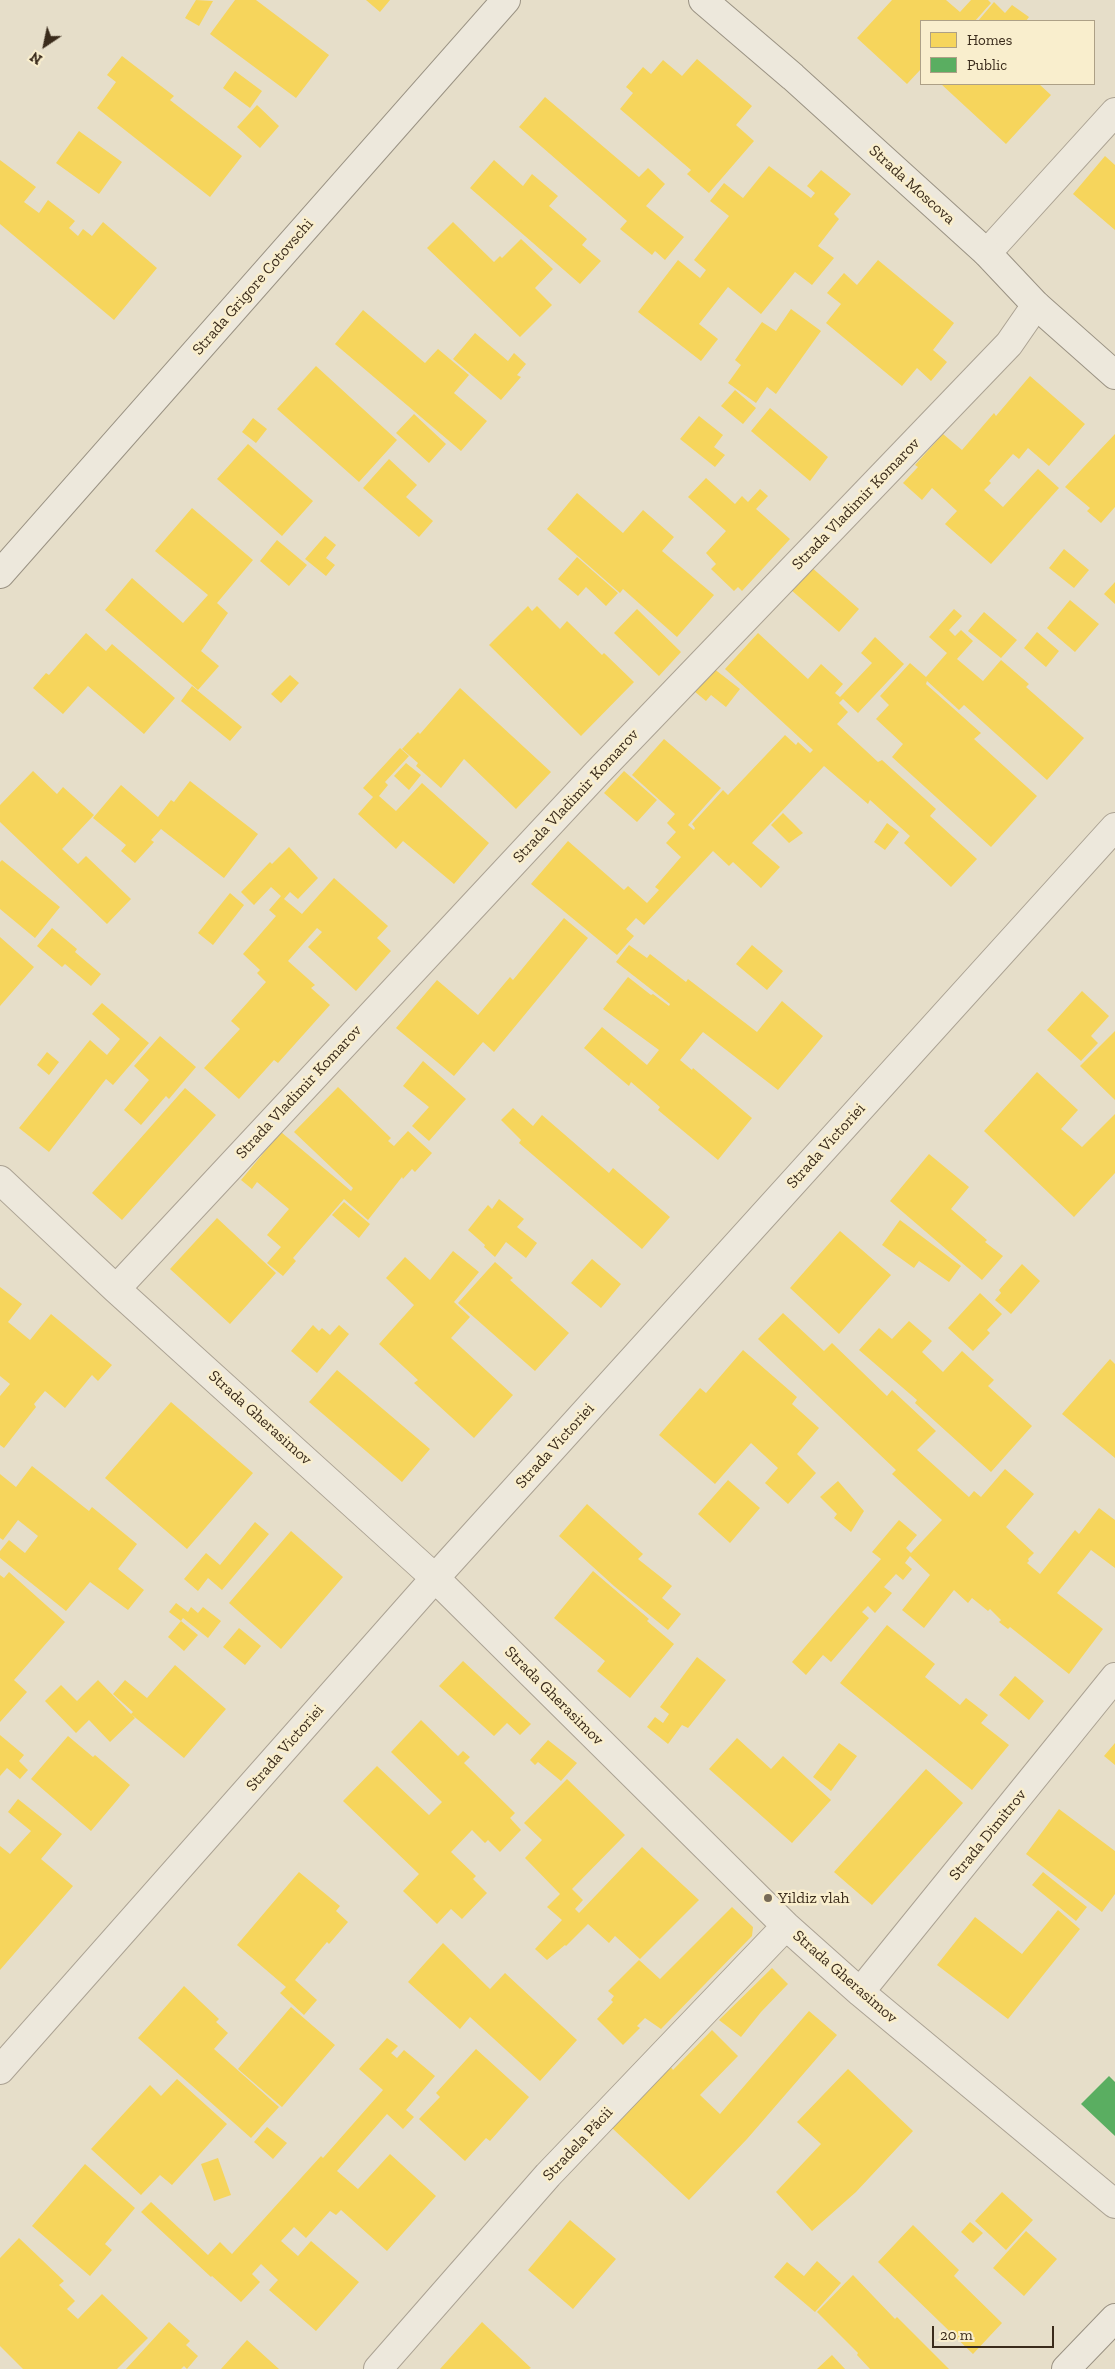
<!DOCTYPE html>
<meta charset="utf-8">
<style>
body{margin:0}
#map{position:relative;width:1115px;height:2369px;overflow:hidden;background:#e6dec9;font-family:"Zilla Slab",serif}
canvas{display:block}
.legend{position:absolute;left:920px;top:20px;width:175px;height:65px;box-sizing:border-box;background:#f9eecd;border:1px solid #ada086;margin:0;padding:6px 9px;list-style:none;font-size:15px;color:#3a2b1b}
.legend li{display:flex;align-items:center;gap:10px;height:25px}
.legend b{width:25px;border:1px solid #ada086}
.north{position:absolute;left:20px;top:20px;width:50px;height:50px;-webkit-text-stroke:4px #f9eecd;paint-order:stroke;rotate:214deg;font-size:14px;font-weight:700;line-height:20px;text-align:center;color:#3a2b1b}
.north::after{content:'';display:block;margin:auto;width:18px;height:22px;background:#3a2b1b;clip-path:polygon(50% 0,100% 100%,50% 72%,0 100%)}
.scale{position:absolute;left:932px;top:2326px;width:122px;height:22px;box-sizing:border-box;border:2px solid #3a2b1b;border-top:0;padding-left:6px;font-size:15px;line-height:18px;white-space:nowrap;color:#3a2b1b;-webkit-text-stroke:4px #f9eecd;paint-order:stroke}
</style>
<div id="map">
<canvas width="1115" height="2369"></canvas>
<ul class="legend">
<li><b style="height:14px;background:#f6d55c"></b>Homes</li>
<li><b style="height:14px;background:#5aae61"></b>Public</li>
</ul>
<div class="north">N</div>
<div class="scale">20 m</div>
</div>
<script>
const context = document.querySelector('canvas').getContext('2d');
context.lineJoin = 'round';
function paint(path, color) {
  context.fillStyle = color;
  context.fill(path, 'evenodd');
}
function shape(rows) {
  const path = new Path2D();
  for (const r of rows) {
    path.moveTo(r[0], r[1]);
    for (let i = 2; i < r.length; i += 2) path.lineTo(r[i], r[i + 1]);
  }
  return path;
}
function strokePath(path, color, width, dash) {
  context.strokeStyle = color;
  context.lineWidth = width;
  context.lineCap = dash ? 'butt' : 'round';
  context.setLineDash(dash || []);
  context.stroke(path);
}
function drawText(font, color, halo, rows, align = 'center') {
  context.font = font + ' "Zilla Slab",serif';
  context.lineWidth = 5;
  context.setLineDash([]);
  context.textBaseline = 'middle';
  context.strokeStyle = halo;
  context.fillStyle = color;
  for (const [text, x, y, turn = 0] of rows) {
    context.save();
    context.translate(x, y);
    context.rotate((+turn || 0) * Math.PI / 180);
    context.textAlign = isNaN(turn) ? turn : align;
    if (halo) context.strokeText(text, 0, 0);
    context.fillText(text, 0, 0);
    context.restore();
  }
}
paint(shape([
 [196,0,213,1,199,26,185,18],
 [235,0,256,0,329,55,296,98,210,34],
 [366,0,390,0,380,12],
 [892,0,946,0,960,12,971,0,988,0,991,3,975,21,921,21,921,69,907,84,857,38],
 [994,2,1005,13,1012,5,1029,17,1026,21,978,21],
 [122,56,174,96,170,100,242,156,210,197,97,108,116,82,107,75],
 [697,59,752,106,736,125,754,141,709,193,687,174,691,170,620,109,633,93,626,87,643,67,651,74,663,60,682,76],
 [235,71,262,91,250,108,223,88],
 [941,84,1039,84,1051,95,1006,144],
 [545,97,639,177,648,168,665,184,646,206,684,237,665,260,655,251,652,255,620,229,627,221,519,127],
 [257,105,279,126,260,148,237,127],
 [79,131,122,162,99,194,56,163],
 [1105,156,1115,165,1115,230,1073,194],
 [0,160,36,187,24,202,39,213,48,200,75,221,69,228,78,236,83,229,92,236,103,222,157,268,114,320,0,224],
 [494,160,523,186,532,174,558,196,549,206,587,239,582,245,601,261,580,284,470,188],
 [769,166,811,198,815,193,807,186,821,170,851,194,834,214,839,219,818,246,834,258,812,285,795,272,761,314,728,287,699,324,718,339,701,361,638,312,678,260,700,278,706,270,694,260,729,216,710,201,724,183,743,198],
 [453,222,494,262,500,256,502,258,521,239,553,269,535,288,552,305,520,337,427,248],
 [878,260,954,323,933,350,947,362,931,381,917,368,902,386,826,323,841,304,827,293,844,273,857,285],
 [791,309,821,331,776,394,767,387,756,403,728,383,741,365,735,360,762,322,776,331],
 [363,310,425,363,438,349,469,375,454,393,487,421,461,451,335,344],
 [475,333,508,361,514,353,526,364,517,375,521,377,501,400,453,359],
 [316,366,397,440,359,482,277,409],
 [1030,376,1085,424,1049,466,1028,448,1019,459,1013,454,989,481,991,483,984,490,1003,507,1038,469,1059,488,991,564,945,524,957,511,932,488,922,500,903,483,918,467,915,465,943,434,962,450,994,413,996,416],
 [735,390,756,408,743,424,721,406],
 [770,408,828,457,810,481,751,431],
 [414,414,446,444,429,463,396,433],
 [699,416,723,435,714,447,725,455,715,467,680,439],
 [253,418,267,429,256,443,242,432],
 [1115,434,1115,507,1101,523,1087,511,1090,508,1065,487],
 [248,444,313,501,282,536,217,479],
 [389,459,417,485,406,497,433,521,419,537,363,488],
 [706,478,735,504,742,496,748,502,760,489,768,496,756,509,790,539,742,591,738,587,734,591,711,569,716,564,706,553,726,531,688,497],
 [577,493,623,533,643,510,674,537,662,551,714,595,677,637,623,589,620,593,547,529],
 [192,508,253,560,217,603,228,613,201,651,219,666,198,690,105,610,132,578,183,623,208,595,155,551],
 [325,536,336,545,326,558,335,565,326,576,305,559],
 [277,540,307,565,289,586,260,561],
 [1064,549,1089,570,1074,588,1049,568],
 [577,557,618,593,606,606,586,587,578,596,558,579],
 [810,566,859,609,839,632,790,589],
 [1115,582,1115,604,1104,594],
 [1070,600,1099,624,1075,652,1047,628],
 [528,606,532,611,537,606,560,629,567,621,602,655,604,653,634,682,581,736,489,645],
 [637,609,681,652,659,676,614,633],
 [954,609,962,616,949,630,955,636,961,630,973,641,957,659,983,681,1001,660,1029,684,1026,687,1084,738,1047,780,964,705,959,710,927,681,926,684,981,733,974,739,1037,796,991,847,892,757,903,744,876,719,889,705,880,696,910,663,926,677,947,653,929,637],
 [984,612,1017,640,1001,658,968,631],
 [1037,632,1059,651,1046,667,1024,648],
 [86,633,106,651,112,644,175,698,144,734,88,686,63,714,33,688,46,673,49,675],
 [758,633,808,679,821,664,843,684,835,693,840,697,872,663,861,653,875,637,904,664,858,713,843,699,839,703,848,712,837,724,878,762,882,760,936,809,930,816,977,859,951,887,904,843,910,836,870,800,868,804,824,766,752,843,780,867,761,888,733,862,729,866,713,851,644,925,636,918,626,929,634,936,617,955,531,884,568,841,624,890,628,886,647,903,659,890,655,887,681,857,666,843,676,832,667,823,675,814,632,775,664,739,721,788,688,825,694,830,695,828,692,824,723,790,728,795,785,735,796,745,798,742,810,753,813,750,725,669],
 [713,668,740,689,726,707,711,695,706,701,694,691],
 [290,675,299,683,281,703,271,694],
 [192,686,242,727,230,741,181,701],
 [460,688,551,772,516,809,464,759,441,788,416,766,418,763,402,749,418,732,420,734],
 [400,748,409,756,385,782,388,785,379,796,396,811,422,783,489,843,454,884,403,841,396,849,358,814,373,797,363,788],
 [406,763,421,775,409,790,394,776],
 [33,771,57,794,63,787,94,815,62,849,78,864,86,856,131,899,107,924,0,822,0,805],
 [624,771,657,800,637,822,604,793],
 [190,781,258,834,224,878,161,829,151,840,154,842,135,863,121,851,126,845,93,818,121,785,158,817,171,800,174,802],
 [783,813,803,833,789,843,771,825],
 [887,823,899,832,885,850,874,842],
 [289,847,318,878,298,899,290,892,284,899,302,914,334,878,388,926,377,938,391,951,356,991,308,947,322,932,317,928,288,961,315,985,311,988,330,1005,278,1063,274,1060,239,1099,204,1068,240,1029,231,1021,266,982,257,973,260,970,243,954,276,916,269,910,281,896,271,887,254,905,241,892,270,862,272,864],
 [2,860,60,907,35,938,0,909,0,862],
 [230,893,244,905,213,945,198,933],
 [564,918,588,938,494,1052,483,1042,454,1076,396,1028,437,980,478,1015,510,977,513,980],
 [52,928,77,949,75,952,101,974,91,986,65,964,62,967,37,946],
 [0,937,34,967,0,1006],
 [629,945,647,958,650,954,686,982,688,979,757,1032,782,1001,823,1036,778,1090,703,1032,680,1060,692,1070,693,1068,752,1118,718,1160,658,1110,660,1107,631,1082,629,1086,584,1048,602,1027,647,1065,659,1050,603,1009,628,977,651,995,653,994,669,1006,670,1004,616,962],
 [752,945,783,971,767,990,736,964],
 [1082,991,1109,1016,1091,1036,1098,1043,1081,1061,1047,1030],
 [102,1003,149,1043,113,1085,106,1079,49,1152,19,1128,90,1040,107,1055,120,1039,92,1014],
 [1115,1031,1115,1100,1080,1066],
 [160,1036,196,1067,169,1099,166,1096,141,1125,124,1110,149,1080,134,1066],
 [47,1052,59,1062,49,1075,37,1065],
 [423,1061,466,1099,429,1141,412,1126,429,1107,403,1086],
 [1037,1072,1078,1110,1061,1129,1082,1147,1115,1114,1115,1173,1074,1217,984,1131],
 [338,1087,391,1138,388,1141,394,1146,408,1131,432,1153,415,1172,412,1169,403,1179,402,1177,368,1220,344,1199,293,1258,296,1261,283,1276,267,1263,281,1247,267,1235,289,1209,257,1182,252,1189,241,1180,281,1132,351,1191,353,1188,294,1132],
 [185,1088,216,1115,122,1220,92,1193],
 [513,1108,533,1126,542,1115,609,1173,613,1168,670,1217,642,1249,519,1143,521,1140,501,1120],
 [929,1154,969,1187,951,1209,987,1240,985,1242,1003,1256,982,1280,890,1201],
 [499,1199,524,1219,517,1227,537,1243,526,1258,506,1242,495,1257,484,1247,485,1245,468,1230,488,1205,492,1209],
 [344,1202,370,1224,359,1238,332,1215],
 [217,1218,276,1273,230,1324,170,1269],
 [900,1220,961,1266,949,1282,919,1261,914,1268,882,1245],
 [840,1231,891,1275,839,1334,790,1288],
 [453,1251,479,1272,454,1302,470,1317,451,1338,513,1395,474,1438,414,1383,418,1380,379,1344,414,1305,386,1278,405,1257,430,1280],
 [592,1259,621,1284,601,1308,571,1283],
 [495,1262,513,1278,510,1280,569,1333,535,1371,458,1303],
 [1022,1264,1040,1281,1011,1314,995,1300,1001,1293,999,1290],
 [0,1287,22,1304,8,1322,30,1340,51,1314,112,1365,98,1381,92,1375,65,1408,45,1391,34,1404,36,1407,4,1448,0,1445,0,1396,10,1384,0,1376],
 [980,1293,1002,1314,987,1330,990,1333,973,1351,948,1328],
 [783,1313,824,1351,832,1343,887,1396,892,1390,936,1431,917,1450,969,1497,974,1491,981,1497,1005,1469,1034,1494,1006,1527,1034,1553,1028,1559,1029,1561,1027,1563,1040,1574,1075,1530,1079,1534,1099,1508,1115,1520,1115,1568,1091,1550,1057,1593,1103,1629,1069,1674,1010,1627,1008,1629,999,1622,1001,1620,990,1609,988,1611,972,1598,968,1603,954,1590,924,1628,902,1610,930,1575,910,1556,905,1563,912,1569,903,1580,896,1574,884,1587,892,1593,875,1613,868,1606,862,1612,869,1618,831,1662,823,1655,806,1675,792,1662,881,1559,872,1552,899,1520,917,1535,906,1548,911,1553,942,1520,892,1474,896,1470,758,1339],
 [909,1321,932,1341,922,1352,943,1372,962,1351,994,1380,988,1386,1032,1426,991,1472,915,1403,917,1400,859,1350,879,1328,892,1339],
 [313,1325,319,1331,322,1328,330,1335,339,1325,349,1334,317,1373,291,1351],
 [743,1350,797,1397,792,1404,819,1428,797,1454,816,1473,788,1504,765,1483,778,1468,751,1443,715,1484,659,1435,700,1388,706,1393],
 [1110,1359,1115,1364,1115,1458,1062,1414],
 [337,1370,430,1449,402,1482,309,1402],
 [171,1402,253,1473,187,1549,105,1478],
 [32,1466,89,1511,92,1507,137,1544,118,1569,144,1590,128,1610,90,1582,66,1611,0,1558,0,1551,9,1540,25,1553,38,1536,18,1520,3,1540,0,1538,0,1474,16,1487],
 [728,1480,760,1508,730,1543,698,1514],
 [838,1481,864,1511,851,1532,834,1518,837,1514,820,1497],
 [587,1504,643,1554,638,1559,672,1586,662,1598,681,1614,668,1630,614,1586,559,1536],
 [255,1522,269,1534,222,1590,208,1578,198,1591,184,1579,206,1553,220,1565],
 [291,1531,343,1577,281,1649,229,1603],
 [593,1571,649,1619,647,1621,674,1644,630,1698,597,1671,605,1661,554,1618],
 [9,1572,65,1622,14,1680,27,1692,0,1722,0,1575,4,1578],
 [176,1603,188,1612,191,1607,198,1613,203,1607,221,1621,208,1638,183,1618,181,1621,169,1612],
 [181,1621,198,1635,184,1651,168,1637],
 [887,1625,935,1664,925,1677,960,1705,966,1698,988,1715,981,1723,1009,1745,972,1790,840,1683],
 [239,1628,261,1646,245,1665,223,1647],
 [697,1657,726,1680,688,1728,682,1725,668,1744,647,1727,655,1717,663,1723,669,1714,660,1707],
 [463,1661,531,1724,520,1735,507,1723,494,1736,439,1686],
 [175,1665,226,1709,184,1758,131,1714,133,1712,113,1694,125,1680,147,1698],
 [1015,1676,1044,1701,1029,1720,999,1695],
 [98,1680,135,1718,110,1742,89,1720,76,1733,45,1701,61,1685,77,1701],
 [421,1720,458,1756,463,1751,470,1757,464,1763,515,1813,510,1818,521,1830,500,1852,488,1840,485,1843,472,1830,451,1852,476,1876,473,1879,487,1893,462,1919,451,1909,437,1924,403,1891,419,1874,343,1801,377,1766,429,1815,442,1802,391,1752],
 [0,1735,24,1755,19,1761,28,1770,20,1779,7,1768,0,1776],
 [68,1736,93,1757,95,1755,130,1785,91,1831,31,1779],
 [737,1738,771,1769,783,1756,831,1800,792,1843,709,1769],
 [548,1740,577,1763,561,1781,538,1762,535,1765,530,1760],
 [839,1743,857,1756,831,1791,813,1777],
 [1115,1743,1115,1765,1104,1756],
 [926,1769,963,1803,872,1905,834,1872],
 [567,1779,625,1835,572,1889,583,1900,575,1909,579,1913,642,1847,699,1900,640,1959,615,1936,609,1943,588,1924,566,1946,565,1945,547,1960,535,1949,562,1920,547,1907,560,1894,525,1858,542,1840,524,1823],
 [18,1799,62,1834,41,1859,73,1886,0,1970,0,1846,10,1854,31,1831,8,1812],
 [1059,1809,1115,1851,1115,1894,1102,1912,1026,1854],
 [299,1872,340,1906,336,1911,348,1922,329,1944,327,1942,295,1980,317,2000,304,2015,280,1993,286,1987,237,1945],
 [1043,1872,1087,1907,1076,1921,1032,1885],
 [732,1907,753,1927,752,1936,661,2029,645,2018,637,2026,640,2028,623,2045,597,2019,613,2002,611,2000,614,1996,608,1991,639,1960,660,1979],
 [1058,1910,1080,1929,1008,2019,937,1965,975,1917,1022,1954],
 [443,1943,490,1989,505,1973,577,2040,540,2081,470,2017,460,2029,408,1982],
 [772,1968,788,1984,761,2012,741,2037,719,2020],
 [184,1986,219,2019,216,2022,228,2033,214,2049,279,2107,251,2138,138,2038],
 [291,2007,335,2045,282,2107,238,2069],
 [809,2011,837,2035,747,2139,689,2200,612,2128,670,2066,673,2070,712,2030,738,2056,700,2095,720,2114],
 [387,2038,398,2046,391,2053,397,2058,404,2050,435,2076,406,2110,414,2117,403,2129,387,2114,337,2171,358,2189,390,2154,436,2196,387,2251,341,2210,336,2215,330,2211,306,2238,294,2227,281,2241,298,2256,311,2241,359,2282,316,2331,269,2290,278,2280,261,2264,252,2274,260,2282,241,2302,212,2276,211,2277,141,2212,151,2202,208,2255,220,2242,232,2254,321,2156,323,2158,383,2090,359,2069],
 [476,2049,529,2097,490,2141,486,2138,465,2161,419,2119,440,2097,436,2093],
 [848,2069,913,2131,856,2192,812,2231,776,2192,821,2144,797,2122],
 [177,2079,227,2124,172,2185,160,2175,141,2195,91,2149,150,2085,161,2096],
 [267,2127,287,2143,273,2159,254,2142],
 [218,2158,231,2195,214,2201,201,2164],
 [85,2164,135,2208,105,2244,112,2250,90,2276,32,2226],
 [1002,2192,1033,2220,1006,2250,975,2221],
 [570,2220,616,2259,573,2309,528,2270],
 [970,2222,983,2233,973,2243,961,2232],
 [913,2225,959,2270,954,2276,1002,2323,973,2354,878,2262],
 [1026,2231,1057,2259,1024,2296,993,2268],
 [19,2238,64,2281,59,2285,75,2301,67,2309,78,2319,102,2294,148,2338,117,2369,23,2369,0,2346,0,2258],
 [817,2261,841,2283,815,2312,774,2277,787,2262,804,2276],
 [853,2275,895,2319,897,2317,949,2369,870,2369,857,2355,858,2353,817,2312],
 [169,2322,190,2341,186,2345,198,2356,187,2369,184,2366,181,2369,126,2369],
 [482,2322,531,2368,529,2369,440,2369],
 [247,2340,279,2369,221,2369],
 [832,2355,845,2369,817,2369]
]), '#f6d55c');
paint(shape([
 [1109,2076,1115,2082,1115,2136,1081,2104]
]), '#5aae61');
const street = shape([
 [987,253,1115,112],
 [0,1180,116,1289,435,1578,786,1926,860,1992,1115,2204],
 [116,1289,597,773,1009,344,1036,305],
 [860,1992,1115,1677],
 [0,2070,435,1578,1115,827],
 [378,2369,548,2175,786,1926]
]);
const secondary = shape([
 [703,0,793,77,987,253,1036,305,1115,375],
 [0,574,506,0],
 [1066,2369,1115,2318]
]);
strokePath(street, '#aba293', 30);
strokePath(secondary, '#9a9283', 30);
strokePath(street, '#ede8dc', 28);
strokePath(secondary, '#ede8dc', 28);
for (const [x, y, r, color] of [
 [768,1898,5,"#766a58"]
]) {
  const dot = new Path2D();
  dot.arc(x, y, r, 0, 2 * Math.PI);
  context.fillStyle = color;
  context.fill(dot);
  strokePath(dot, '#f9eecd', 2);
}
drawText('16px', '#3a2b1b', '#f9eecd', [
 ["Strada Moscova",912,185,42],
 ["Strada Grigore Cotovschi",253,287,-49],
 ["Strada Vladimir Komarov",856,504,-46],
 ["Strada Vladimir Komarov",576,796,-47],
 ["Strada Vladimir Komarov",299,1092,-47],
 ["Strada Victoriei",826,1146,-48],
 ["Strada Gherasimov",260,1418,42],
 ["Strada Victoriei",555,1446,-48],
 ["Strada Gherasimov",554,1696,45],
 ["Strada Victoriei",285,1748,-49],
 ["Strada Dimitrov",988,1835,-51],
 ["Strada Gherasimov",845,1977,41],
 ["Stradela Păcii",578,2144,-47]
]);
drawText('16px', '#3a2b1b', '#f9eecd', [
 ["Yildiz vlah",778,1898]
], 'left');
</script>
